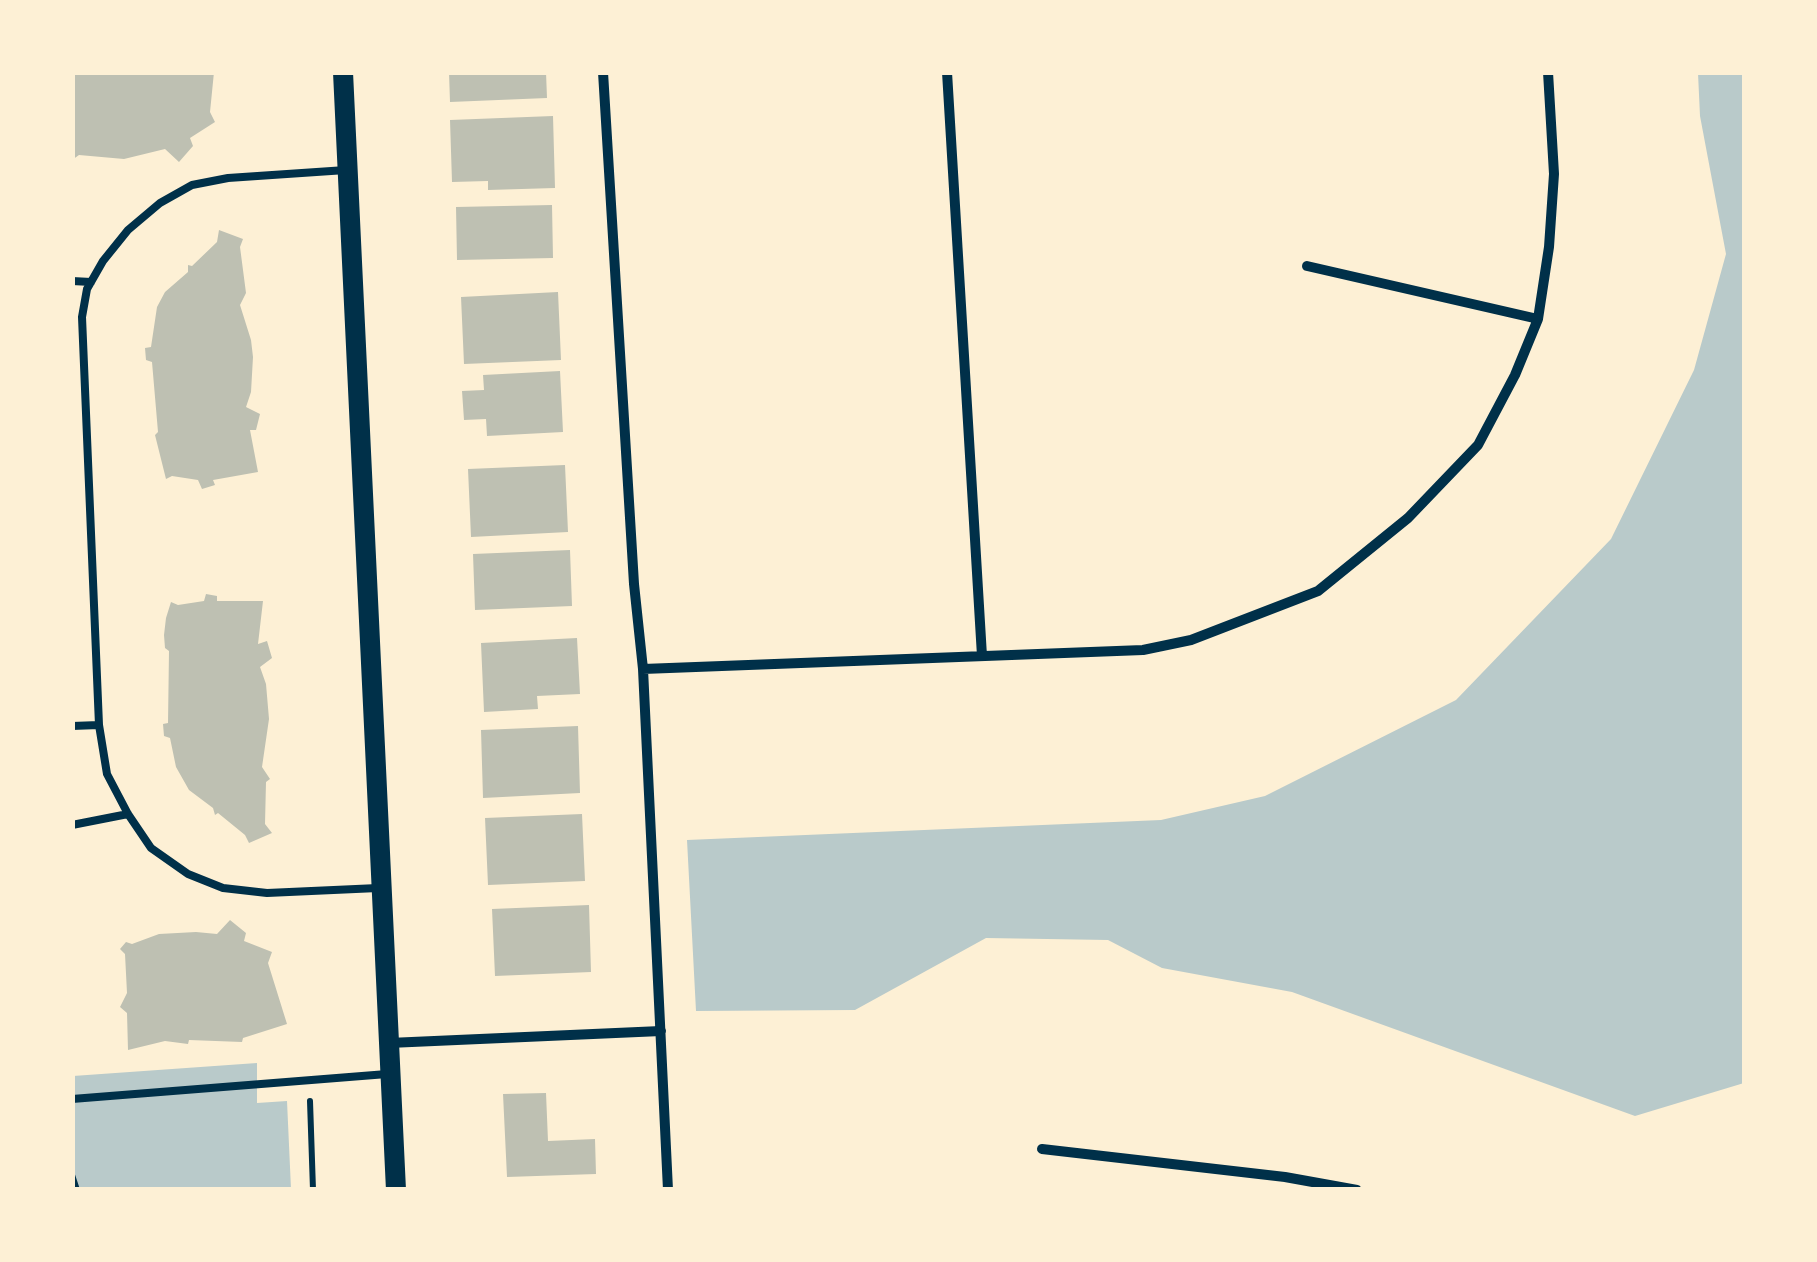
<!DOCTYPE html>
<style>
body{margin:0}
#map{position:relative;width:1817px;height:1262px;overflow:hidden;background:#fdf0d5;font-family:Bitter,serif}
canvas{display:block}
.frame{position:absolute;inset:0;border:75px solid #fdf0d5;pointer-events:none}
</style>
<div id="map">
<canvas width="1817" height="1262"></canvas>
<div class="frame"></div>
</div>
<script>
const context = document.querySelector('canvas').getContext('2d');
context.lineJoin = 'round';
function paint(path, color) {
  context.fillStyle = color;
  context.fill(path, 'evenodd');
}
function shape(rows) {
  const path = new Path2D();
  for (const r of rows) {
    path.moveTo(r[0], r[1]);
    for (let i = 2; i < r.length; i += 2) path.lineTo(r[i], r[i + 1]);
  }
  return path;
}
function strokePath(path, color, width, dash) {
  context.strokeStyle = color;
  context.lineWidth = width;
  context.lineCap = dash ? 'butt' : 'round';
  context.setLineDash(dash || []);
  context.stroke(path);
}
paint(shape([
 [1698,73,1744,73,1744,1083,1635,1116,1292,992,1162,968,1108,940,986,938,855,1010,696,1011,687,840,1161,820,1265,796,1456,700,1611,539,1694,370,1726,254,1700,116],
 [257,1063,257,1103,287,1101,291,1189,73,1190,73,1076]
]), '#b9caca');
paint(shape([
 [72,72,214,72,210,112,215,122,190,138,193,146,179,162,165,149,124,159,79,155,72,160],
 [449,72,546,72,547,98,450,102],
 [553,116,555,188,488,190,488,181,452,182,450,120],
 [552,205,553,258,457,260,456,207],
 [219,230,243,239,240,247,246,293,240,305,251,340,253,357,251,392,246,407,260,414,256,430,250,430,258,472,213,480,215,485,202,489,198,480,172,476,166,479,155,435,158,432,152,362,146,360,145,348,151,347,157,307,165,292,188,272,188,265,192,266,217,242],
 [558,292,561,360,464,364,461,297],
 [560,371,563,432,487,436,486,419,464,420,462,391,484,390,483,375],
 [565,465,568,532,471,537,468,469],
 [570,550,572,606,475,610,473,554],
 [206,594,217,596,217,601,263,601,258,644,267,641,272,658,260,667,266,684,269,719,262,767,270,779,266,782,265,824,272,833,249,843,245,835,218,813,215,815,213,808,189,790,176,767,170,738,164,736,163,724,168,723,169,651,165,648,164,635,166,618,171,602,178,605,204,601],
 [577,638,580,694,537,696,538,709,484,712,481,643],
 [578,726,580,793,483,798,481,730],
 [582,814,585,881,488,885,485,818],
 [589,905,591,972,495,976,492,909],
 [230,920,246,933,244,941,272,952,268,963,287,1024,243,1038,242,1042,189,1040,188,1044,165,1041,128,1050,127,1013,120,1007,127,993,125,954,120,949,126,942,132,944,159,934,196,932,217,934],
 [546,1093,548,1141,595,1139,596,1174,507,1177,503,1094]
]), '#bec0b2');
strokePath(shape([
 [310,1101,313,1190],
 [72,1175,77,1190]
]), '#003049', 6);
strokePath(shape([
 [346,170,228,178,192,185,160,203,128,230,103,261,87,289,82,317,99,725,107,774,128,814,151,848,188,874,223,888,267,893,378,888],
 [72,281,91,282],
 [72,726,99,725],
 [72,825,128,814],
 [72,1099,387,1074]
]), '#003049', 8);
strokePath(shape([
 [603,72,634,584,643,669,668,1190],
 [947,72,982,656],
 [1307,266,1538,319],
 [643,669,1143,650,1191,640,1318,591,1408,518,1478,445,1515,375,1538,319,1549,247,1554,174,1548,72],
 [389,1043,661,1031],
 [1042,1149,1285,1177,1357,1190]
]), '#003049', 10);
strokePath(shape([
 [343,72,396,1190]
]), '#003049', 20);
</script>
